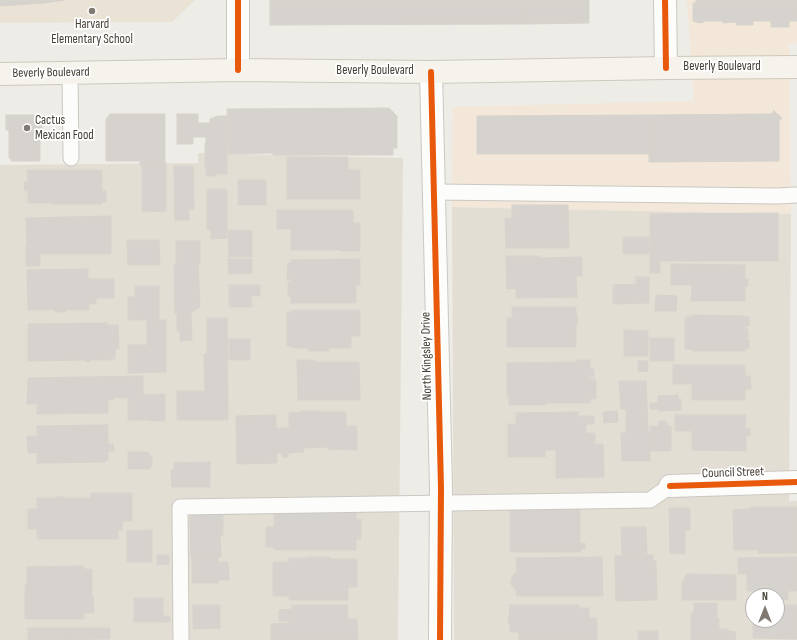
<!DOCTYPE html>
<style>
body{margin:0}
#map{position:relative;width:797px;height:640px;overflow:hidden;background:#eeece6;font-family:"Sofia Sans Condensed",sans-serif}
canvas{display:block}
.north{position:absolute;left:745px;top:588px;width:40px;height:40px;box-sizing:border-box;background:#fff;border:1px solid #b4b1ad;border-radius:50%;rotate:0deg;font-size:11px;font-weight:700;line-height:16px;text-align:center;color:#443d33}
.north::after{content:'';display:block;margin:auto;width:14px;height:18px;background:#807a72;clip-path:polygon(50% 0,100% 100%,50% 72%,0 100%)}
</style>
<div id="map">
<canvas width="797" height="640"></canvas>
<div class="north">N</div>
</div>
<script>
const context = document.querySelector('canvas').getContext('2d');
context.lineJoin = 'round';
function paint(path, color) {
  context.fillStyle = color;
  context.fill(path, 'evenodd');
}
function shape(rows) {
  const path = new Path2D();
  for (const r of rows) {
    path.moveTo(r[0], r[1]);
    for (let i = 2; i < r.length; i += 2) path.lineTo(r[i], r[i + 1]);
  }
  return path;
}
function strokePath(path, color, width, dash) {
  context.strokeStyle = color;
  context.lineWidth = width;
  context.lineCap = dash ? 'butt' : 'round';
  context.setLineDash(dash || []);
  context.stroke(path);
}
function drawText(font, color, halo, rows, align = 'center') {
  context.font = font + ' "Sofia Sans Condensed",sans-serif';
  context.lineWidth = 3.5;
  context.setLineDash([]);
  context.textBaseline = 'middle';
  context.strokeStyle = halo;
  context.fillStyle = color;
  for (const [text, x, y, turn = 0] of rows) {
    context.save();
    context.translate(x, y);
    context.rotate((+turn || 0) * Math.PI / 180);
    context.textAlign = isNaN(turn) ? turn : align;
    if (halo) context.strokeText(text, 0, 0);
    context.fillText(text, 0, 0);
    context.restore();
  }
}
paint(shape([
 [198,153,403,158,398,640,0,640,0,165,198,163],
 [452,207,791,214,789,501,797,501,797,640,454,640],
 [753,596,777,596,777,620,753,620]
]), '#e3ded3');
paint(shape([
 [687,0,797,0,797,43,789,44,791,214,452,207,453,107,694,101]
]), '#f2e7d8');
paint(shape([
 [0,0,195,0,172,22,0,23]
]), '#eae3d5');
const building = shape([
 [0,0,64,0,44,3,0,6,0,0],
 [270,0,526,0,526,24,270,25,270,0],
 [526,0,589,0,589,23,526,24,526,0],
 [696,0,797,0,797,21,789,21,789,27,771,27,771,21,753,21,753,25,736,25,736,22,723,23,723,21,704,21,704,22,699,23,693,21,693,3,696,3,696,0],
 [389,108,397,116,397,148,393,148,393,155,273,155,273,153,228,154,227,109,389,108],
 [774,111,782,118,779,121,779,161,649,162,649,115,772,114,774,111],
 [110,114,165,114,165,163,166,163,166,166,142,166,142,165,140,165,140,161,106,161,106,119,110,114],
 [177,114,198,114,198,123,210,123,210,119,218,116,227,116,227,174,216,174,216,176,206,176,206,168,205,168,205,143,206,143,206,137,193,137,193,144,177,144,177,114],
 [6,115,42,115,42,129,40,129,40,161,11,161,11,158,9,158,9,130,6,130,6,115],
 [649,115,649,154,477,154,477,116,649,115],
 [287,157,348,157,348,170,360,170,360,199,287,199,287,157],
 [142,166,166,166,166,211,142,212,142,166],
 [174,166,193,166,194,209,189,209,189,220,175,220,174,166],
 [27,170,102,170,102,191,106,191,106,202,102,202,102,204,53,204,53,203,28,203,28,191,25,191,24,182,28,182,27,170],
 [238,180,266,180,266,205,238,205,238,180],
 [207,189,227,189,227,238,211,239,211,230,207,230,207,189],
 [512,205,568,205,569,248,506,248,505,218,512,218,512,205],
 [277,210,353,210,353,223,360,223,360,251,340,251,340,250,291,250,291,229,277,229,277,210],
 [778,213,778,261,650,261,650,214,778,213],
 [111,216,111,254,40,254,40,266,26,266,26,244,27,244,26,218,111,216],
 [228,230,252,231,252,257,229,257,228,230],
 [623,237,649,237,649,254,623,254,623,237],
 [127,240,159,240,160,265,128,265,127,240],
 [176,241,200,241,200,265,198,265,200,307,191,313,192,340,180,341,180,331,177,331,177,313,175,313,174,265,176,265,176,241],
 [506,256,539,256,539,258,582,257,582,276,576,276,577,297,516,298,516,288,507,289,506,256],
 [228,259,252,259,252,273,229,274,228,259],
 [360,259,360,285,356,285,356,303,291,303,291,298,288,295,288,284,289,281,291,281,291,279,287,279,288,263,291,263,291,260,360,259],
 [650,262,660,262,660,273,650,273,650,262],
 [671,264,745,265,745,279,748,279,748,286,745,286,745,301,691,301,692,285,671,285,671,264],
 [88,269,88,279,114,279,114,298,96,298,96,304,89,304,89,310,67,310,65,312,56,312,54,310,28,310,27,270,88,269],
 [636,277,649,277,649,303,613,304,613,285,636,284,636,277],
 [229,285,260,285,260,296,251,296,252,307,229,307,229,285],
 [135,286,159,286,159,320,128,320,128,297,135,297,135,286],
 [656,295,677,296,676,311,655,311,656,295],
 [512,307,576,307,576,314,577,314,578,324,576,324,576,347,507,347,507,318,512,318,512,307],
 [292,310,360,310,360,336,351,336,351,348,329,348,329,351,308,351,308,348,292,348,292,346,287,346,287,312,292,312,292,310],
 [692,315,745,316,745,317,749,317,749,326,745,326,745,329,748,329,748,337,745,337,745,339,749,339,749,348,745,348,745,351,692,351,692,349,685,349,685,317,692,317,692,315],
 [207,318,227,318,228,420,177,420,177,391,205,391,204,354,207,354,207,318],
 [147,320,166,320,166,372,128,373,128,345,147,345,147,320],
 [107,323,107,325,118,325,119,349,115,349,115,359,111,359,111,360,91,360,90,361,86,362,85,360,28,361,28,324,107,323],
 [624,330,648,331,648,356,624,356,624,330],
 [650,338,674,338,674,361,650,361,650,338],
 [229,339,250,339,250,360,229,360,229,339],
 [297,360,315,360,315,362,359,362,360,400,298,400,297,360],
 [577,360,590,360,590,369,594,369,594,377,589,377,589,379,596,379,596,399,590,399,590,403,545,403,545,405,509,405,509,396,507,396,507,363,577,362,577,360],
 [638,361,648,361,648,371,638,372,638,361],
 [673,365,745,365,745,376,750,376,751,389,745,389,745,400,692,400,692,384,673,384,673,365],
 [143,376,143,395,165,394,165,421,150,421,150,420,128,420,128,398,113,398,113,400,108,400,108,413,37,414,37,404,27,404,28,378,143,376],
 [619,381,646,381,648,432,650,432,650,461,622,461,621,433,626,433,626,409,621,409,619,381],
 [678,395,678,399,681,399,681,410,659,411,659,409,650,409,650,403,658,403,658,396,678,395],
 [302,411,321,411,321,412,346,412,346,426,357,426,357,450,328,449,328,447,303,448,304,452,288,453,288,457,282,457,282,453,277,453,277,463,237,464,236,416,276,415,276,428,289,428,289,413,302,412,302,411],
 [617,411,618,422,604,423,603,412,617,411],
 [578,412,578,416,594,416,594,424,586,424,586,433,595,433,595,444,603,444,604,477,556,478,556,450,545,450,545,457,508,457,508,424,516,424,516,413,578,412],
 [675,415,746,415,745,428,750,428,750,436,746,436,746,451,692,450,692,431,675,431,675,415],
 [659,421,667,421,667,426,671,426,671,451,650,451,650,426,659,426,659,421],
 [108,425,108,444,113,444,114,451,108,451,108,460,104,460,105,462,37,463,37,452,28,453,27,436,37,436,37,426,108,425],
 [128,452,149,452,149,456,152,456,152,467,150,467,150,469,128,469,128,452],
 [210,462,210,487,172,487,171,470,174,470,174,463,210,462],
 [91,493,132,493,132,521,122,521,122,530,118,530,118,539,37,539,37,529,28,529,28,509,37,509,37,498,56,498,56,497,65,497,65,498,91,498,91,493],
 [750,507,797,507,797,553,758,553,758,550,734,550,733,510,750,509,750,507],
 [190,508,223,509,223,535,220,535,221,557,191,557,190,508],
 [510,508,580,509,580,543,585,543,585,549,581,549,581,552,510,552,510,508],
 [669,508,690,508,690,530,685,530,685,554,670,553,669,508],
 [356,509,356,519,361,519,361,539,356,539,356,550,274,550,274,547,266,547,266,527,274,527,274,510,356,509],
 [621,527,646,527,647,554,622,555,621,527],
 [152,530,152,562,127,562,127,531,152,530],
 [157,555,169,555,169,564,157,565,157,555],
 [653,555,653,561,656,561,657,600,616,601,615,556,653,555],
 [192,557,218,557,218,562,228,562,229,580,218,580,218,583,192,583,192,557],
 [308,557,330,557,330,559,357,559,357,587,348,587,348,600,289,600,289,596,273,596,273,562,289,562,289,558,308,558,308,557],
 [602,557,603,596,516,596,516,590,513,587,511,584,511,580,512,577,514,574,517,573,516,558,602,557],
 [797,557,797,591,788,591,788,600,777,600,777,591,747,591,747,574,738,574,738,558,797,557],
 [83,566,84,569,92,569,92,596,93,596,94,613,84,613,84,619,25,619,25,585,27,585,27,567,83,566],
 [687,574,736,575,736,600,682,600,682,583,687,574],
 [134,598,163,598,163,616,170,616,170,622,134,622,134,598],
 [694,603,717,603,717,618,719,618,719,629,728,629,728,631,736,632,735,640,691,640,691,613,694,613,694,603],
 [193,605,220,605,220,628,193,629,193,605],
 [292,605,347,605,348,619,357,619,358,640,271,640,271,624,290,623,290,621,279,621,279,610,292,609,292,605],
 [509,605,579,605,579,608,589,608,589,618,597,618,597,640,519,640,519,632,510,632,510,626,508,619,510,611,509,605],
 [777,605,797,605,797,639,753,638,753,620,777,620,777,605],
 [28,628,110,628,110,639,28,640,28,628],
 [638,631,658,631,658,640,638,640,638,631]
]);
paint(building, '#d6d3ce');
strokePath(building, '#d7d3cc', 1);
const lane = shape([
 [70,73,71,158],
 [434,192,777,196,797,195],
 [181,640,180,507,650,500,670,486]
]);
const street = shape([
 [238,0,238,70],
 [665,0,666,68],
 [431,72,441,488,440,640],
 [670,486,797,482]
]);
const secondary = shape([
 [0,74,238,70,431,72,666,68,797,67]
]);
strokePath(lane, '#cbc8c2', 17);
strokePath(street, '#cbc8c2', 24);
strokePath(secondary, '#cec9bd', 24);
strokePath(lane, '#fcfcfb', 15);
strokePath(street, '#fcfcfb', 22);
strokePath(secondary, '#f6f3ed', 22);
strokePath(shape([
 [238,0,238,70],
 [665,0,666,68],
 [431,72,441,488,440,640],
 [670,486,797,482]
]), '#e8590c', 6);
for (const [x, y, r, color] of [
 [92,11,4,"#807a72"],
 [27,128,4,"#807a72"]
]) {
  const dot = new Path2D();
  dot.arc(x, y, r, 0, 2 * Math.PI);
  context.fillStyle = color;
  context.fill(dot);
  strokePath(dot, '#fff', 1.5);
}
drawText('13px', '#443d33', '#fff', [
 ["Harvard",92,25],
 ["Elementary School",92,40],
 ["Cactus",35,121,"left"],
 ["Mexican Food",35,136,"left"]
]);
drawText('13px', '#443d33', '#fff', [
 ["Beverly Boulevard",722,67],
 ["Beverly Boulevard",375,71],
 ["Beverly Boulevard",51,73,-1],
 ["North Kingsley Drive",427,356,-91],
 ["Council Street",733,473,-2]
]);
</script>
